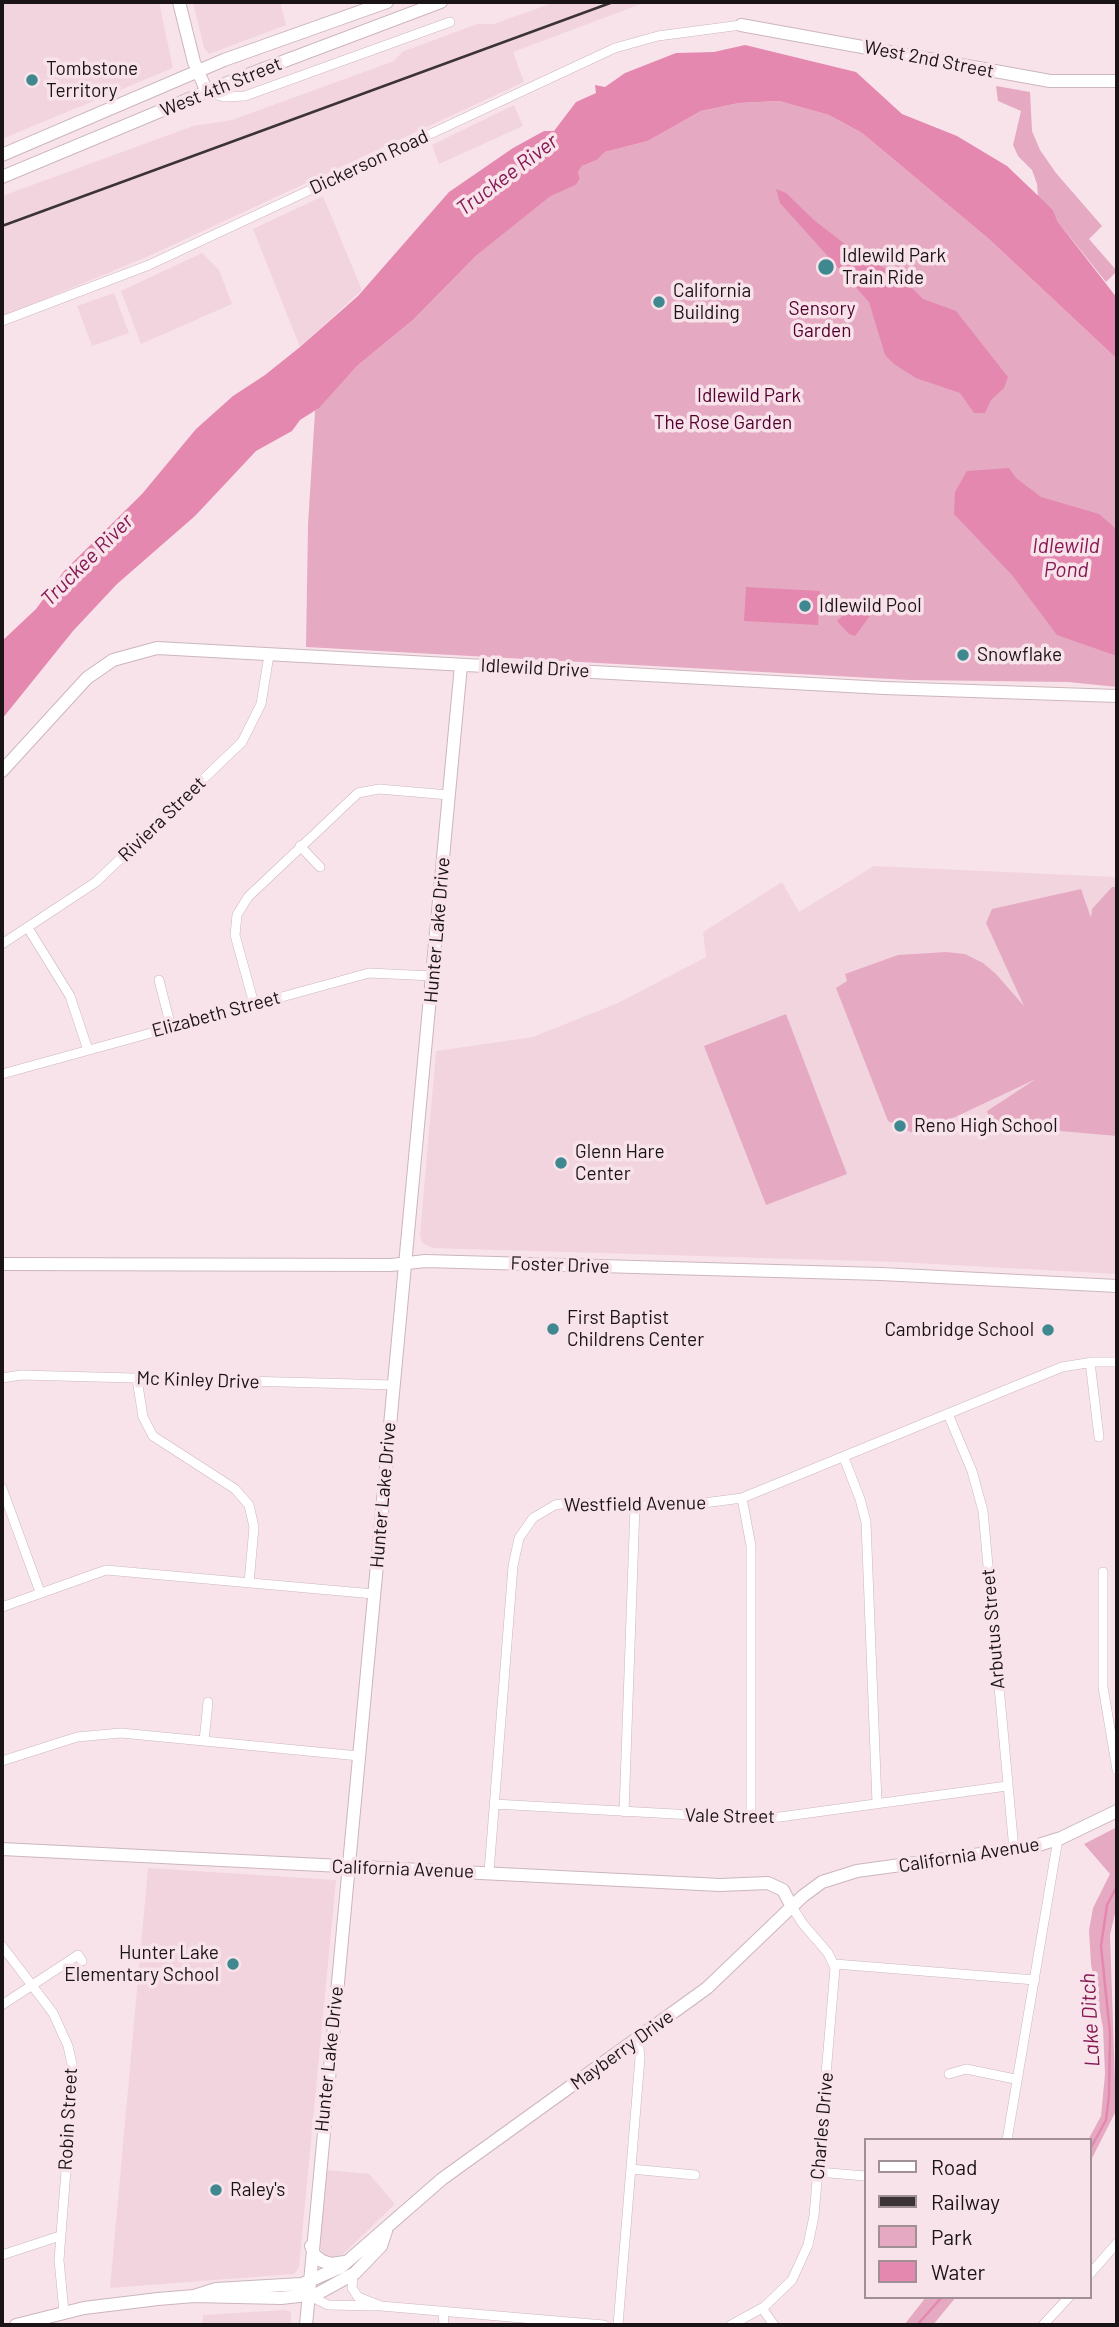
<!DOCTYPE html>
<style>
body{margin:0}
#map{position:relative;width:1119px;height:2327px;overflow:hidden;background:#f9e3eb;font-family:Barlow,sans-serif}
canvas{display:block}
.frame{position:absolute;inset:0;border:4px solid #1b1417;pointer-events:none}
.legend{position:absolute;left:864px;top:2138px;width:228px;height:161px;box-sizing:border-box;background:#f9e3eb;border:2px solid #a09096;margin:0;padding:9px 12px;list-style:none;font-size:21px;color:#1b1417}
.legend li{display:flex;align-items:center;gap:14px;height:35px}
.legend b{width:35px;border:2px solid #a09096}
</style>
<div id="map">
<canvas width="1119" height="2327"></canvas>
<div class="frame"></div>
<ul class="legend">
<li><b style="height:9px;background:#fff"></b>Road</li>
<li><b style="height:9px;background:#3c3336"></b>Railway</li>
<li><b style="height:19px;background:#e5aac2"></b>Park</li>
<li><b style="height:19px;background:#e488af"></b>Water</li>
</ul>
</div>
<script>
const context = document.querySelector('canvas').getContext('2d');
context.lineJoin = 'round';
function paint(path, color) {
  context.fillStyle = color;
  context.fill(path, 'evenodd');
}
function shape(rows) {
  const path = new Path2D();
  for (const r of rows) {
    path.moveTo(r[0], r[1]);
    for (let i = 2; i < r.length; i += 2) path.lineTo(r[i], r[i + 1]);
  }
  return path;
}
function strokePath(path, color, width, dash) {
  context.strokeStyle = color;
  context.lineWidth = width;
  context.lineCap = dash ? 'butt' : 'round';
  context.setLineDash(dash || []);
  context.stroke(path);
}
function drawText(font, color, halo, rows, align = 'center') {
  context.font = font + ' Barlow,sans-serif';
  context.lineWidth = 7;
  context.setLineDash([]);
  context.textBaseline = 'middle';
  context.strokeStyle = halo;
  context.fillStyle = color;
  for (const [text, x, y, turn = 0] of rows) {
    context.save();
    context.translate(x, y);
    context.rotate((+turn || 0) * Math.PI / 180);
    context.textAlign = isNaN(turn) ? turn : align;
    if (halo) context.strokeText(text, 0, 0);
    context.fillText(text, 0, 0);
    context.restore();
  }
}
paint(shape([
 [2,2,159,2,173,68,2,139],
 [193,2,280,2,286,25,209,54,204,48],
 [555,2,646,2,513,52,524,82,149,256,4,316,2,196,193,126,232,120,394,61,402,52,477,24,494,24],
 [514,105,523,126,439,164,432,145],
 [323,196,362,290,300,347,253,229],
 [202,253,219,270,232,304,141,344,121,291],
 [114,293,129,333,92,346,77,306],
 [874,866,1117,877,1117,1274,897,1262,433,1248,422,1243,420,1235,436,1051,533,1037,618,1003,706,957,703,932,782,882,799,912],
 [148,1868,336,1880,299,2267,294,2274,110,2288],
 [327,2170,369,2174,395,2204,337,2260,323,2256,319,2245],
 [285,2310,291,2312,291,2325,202,2325,203,2315]
]), '#f2d4df');
paint(shape([
 [996,86,1030,92,1032,131,1040,150,1056,173,1102,226,1089,239,1117,271,1106,282,1058,222,1053,210,1038,197,1037,184,1032,170,1018,156,1013,145,1021,111,998,101],
 [779,101,829,115,862,133,990,240,1117,359,1117,687,1068,682,909,680,306,647,308,525,315,411,357,366,413,320,476,256,551,196,580,181,578,172,582,166,597,160,605,152,648,141,701,111,739,103],
 [1112,887,1117,887,1117,1136,991,1125,987,1111,1036,1079,917,1135,888,1121,836,988,847,981,845,974,898,955,946,952,965,954,983,963,996,974,1024,1006,986,923,992,909,1081,889,1091,918,1092,909],
 [786,1014,847,1174,766,1205,704,1046],
 [1117,1827,1117,1905,1110,1935,1116,2111,1089,2164,1088,2140,1101,2116,1105,2074,1103,2028,1091,1964,1089,1930,1093,1908,1110,1874,1084,1844],
 [926,2297,956,2297,933,2325,904,2325]
]), '#e5aac2');
paint(shape([
 [745,45,856,72,902,114,957,136,1007,166,1053,210,1058,222,1117,298,1117,359,990,240,862,133,829,115,779,101,739,103,701,111,648,141,605,152,597,160,582,166,578,172,580,180,575,185,551,196,476,256,413,320,357,366,319,408,300,420,292,431,256,451,195,516,117,584,73,631,2,719,2,641,36,609,64,571,142,494,196,429,233,396,265,375,300,347,358,296,449,192,513,148,544,131,554,131,576,102,596,93,595,85,605,87,625,73,676,53,714,52],
 [776,189,786,193,815,221,863,258,898,274,923,299,956,311,1008,377,1004,388,991,400,985,413,974,413,960,393,916,378,894,364,885,355,869,302,780,203],
 [1009,468,1016,478,1041,497,1099,514,1114,527,1117,535,1117,656,1057,635,1012,575,954,514,955,492,967,471],
 [746,587,820,591,818,625,744,621],
 [852,599,861,601,872,613,855,636,849,634,837,621,846,612,847,603]
]), '#e488af');
strokePath(shape([
 [1089,2151,1106,2120,1109,2096,1110,2033,1101,1946,1107,1905,1117,1886],
 [917,2325,942,2297]
]), '#e488af', 2.5);
const street = shape([
 [207,92,224,97,245,96,450,22],
 [2,321,149,265,615,48,658,36,741,25],
 [300,846,320,867],
 [28,928,70,996,88,1050],
 [2,944,96,882,242,742,261,704,269,655],
 [159,980,171,1027],
 [254,1004,235,935,237,915,248,897,358,793,379,789,449,795],
 [2,1074,369,973,433,976],
 [1090,1362,1099,1437],
 [2,1378,21,1375,394,1385],
 [137,1379,143,1417,153,1436,235,1489,249,1505,254,1527,249,1583],
 [948,1414,972,1471,983,1511,1014,1850],
 [844,1458,860,1499,866,1522,877,1803],
 [2,1488,40,1592],
 [742,1498,751,1546,751,1819],
 [1103,1572,1103,1687,1117,1770],
 [2,1607,106,1570,374,1594],
 [204,1741,208,1702],
 [2,1761,77,1737,121,1733,359,1756],
 [494,1804,765,1819,1007,1786],
 [624,1812,635,1506],
 [489,1872,513,1566,519,1538,533,1518,555,1505,568,1503,673,1507,742,1498,1062,1367,1093,1362,1117,1362],
 [2,1946,53,2013,68,2046,72,2064,73,2081,59,2260,64,2312],
 [835,1964,1035,1980],
 [2,2005,78,1955,82,1961],
 [949,2074,966,2069,1015,2079],
 [1007,2140,1058,1839],
 [631,2169,695,2175],
 [818,2172,865,2176],
 [2,2255,60,2236],
 [353,2274,352,2288,358,2297,381,2306,604,2325],
 [1089,2275,1117,2243],
 [308,2295,328,2305,376,2306],
 [762,2308,774,2325],
 [443,2311,444,2325],
 [618,2325,640,2058,638,2038],
 [731,2325,764,2307,792,2280,808,2245,814,2216,835,1968,828,1953,803,1924,792,1907],
 [1043,2325,1069,2297]
]);
const secondary = shape([
 [179,2,194,62,207,92],
 [741,25,1050,81,1117,81],
 [2,155,224,60,387,2],
 [2,177,242,77,441,2],
 [2,771,87,678,113,660,157,648,884,688,1117,696],
 [2,1264,391,1265,425,1261,881,1274,1117,1286],
 [2,1849,720,1885,768,1883,783,1890,792,1907],
 [311,2246,315,2256,322,2261,331,2264,345,2262],
 [194,2296,216,2289,302,2284,341,2267,442,2179,707,1988,803,1896,822,1882,857,1871,1032,1847,1061,1838,1117,1811],
 [16,2325,84,2308,158,2299,194,2296,281,2298,317,2294,355,2273,381,2246,386,2231],
 [306,2325,461,665]
]);
strokePath(street, '#ccb6be', 10);
strokePath(secondary, '#ccb6be', 14);
strokePath(street, '#fff', 9);
strokePath(secondary, '#fff', 12);
strokePath(shape([
 [2,226,613,2]
]), '#3c3336', 2.5);
for (const [x, y, r, color] of [
 [32,80,7,"#40888f"],
 [826,267,9,"#40888f"],
 [659,302,7,"#40888f"],
 [805,606,7,"#40888f"],
 [963,655,7,"#40888f"],
 [900,1126,7,"#40888f"],
 [561,1163,7,"#40888f"],
 [553,1329,7,"#40888f"],
 [1048,1330,7,"#40888f"],
 [233,1964,7,"#40888f"],
 [216,2190,7,"#40888f"]
]) {
  const dot = new Path2D();
  dot.arc(x, y, r, 0, 2 * Math.PI);
  context.fillStyle = color;
  context.fill(dot);
  strokePath(dot, '#f9e3eb', 2.5);
}
drawText('19px', '#1b1417', '#f9e3eb', [
 ["West 2nd Street",929,59,11],
 ["West 4th Street",221,87,-22],
 ["Dickerson Road",369,162,-25],
 ["Idlewild Drive",535,668,3],
 ["Riviera Street",162,819,-44],
 ["Hunter Lake Drive",437,930,-85],
 ["Elizabeth Street",216,1014,-15],
 ["Foster Drive",560,1265,2],
 ["Mc Kinley Drive",198,1380,2],
 ["Hunter Lake Drive",383,1495,-85],
 ["Westfield Avenue",635,1504,-1],
 ["Arbutus Street",993,1629,-95],
 ["Vale Street",730,1816,1],
 ["California Avenue",969,1855,-9],
 ["California Avenue",403,1869,2],
 ["Mayberry Drive",622,2050,-36],
 ["Hunter Lake Drive",329,2059,-84],
 ["Robin Street",68,2119,-87],
 ["Charles Drive",822,2126,-85]
]);
drawText('19px', '#1b1417', '#f9e3eb', [
 ["Tombstone",46,69],
 ["Territory",46,91],
 ["Idlewild Park",842,256],
 ["Train Ride",842,278],
 ["California",673,291],
 ["Building",673,313],
 ["Idlewild Pool",819,606],
 ["Snowflake",977,655],
 ["Reno High School",914,1126],
 ["Glenn Hare",575,1152],
 ["Center",575,1174],
 ["First Baptist",567,1318],
 ["Childrens Center",567,1340],
 ["Cambridge School",1034,1330,"right"],
 ["Hunter Lake",219,1953,"right"],
 ["Elementary School",219,1975,"right"],
 ["Raley's",230,2190]
], 'left');
drawText('19px', '#52002e', '#f9e3eb', [
 ["Sensory",822,309],
 ["Garden",822,331],
 ["Idlewild Park",749,396],
 ["The Rose Garden",723,423]
]);
drawText('italic 21px', '#851953', '#f9e3eb', [
 ["Truckee River",507,175,-37],
 ["Idlewild",1066,546],
 ["Pond",1066,570],
 ["Truckee River",87,560,-45],
 ["Lake Ditch",1090,2020,-93]
]);
</script>
